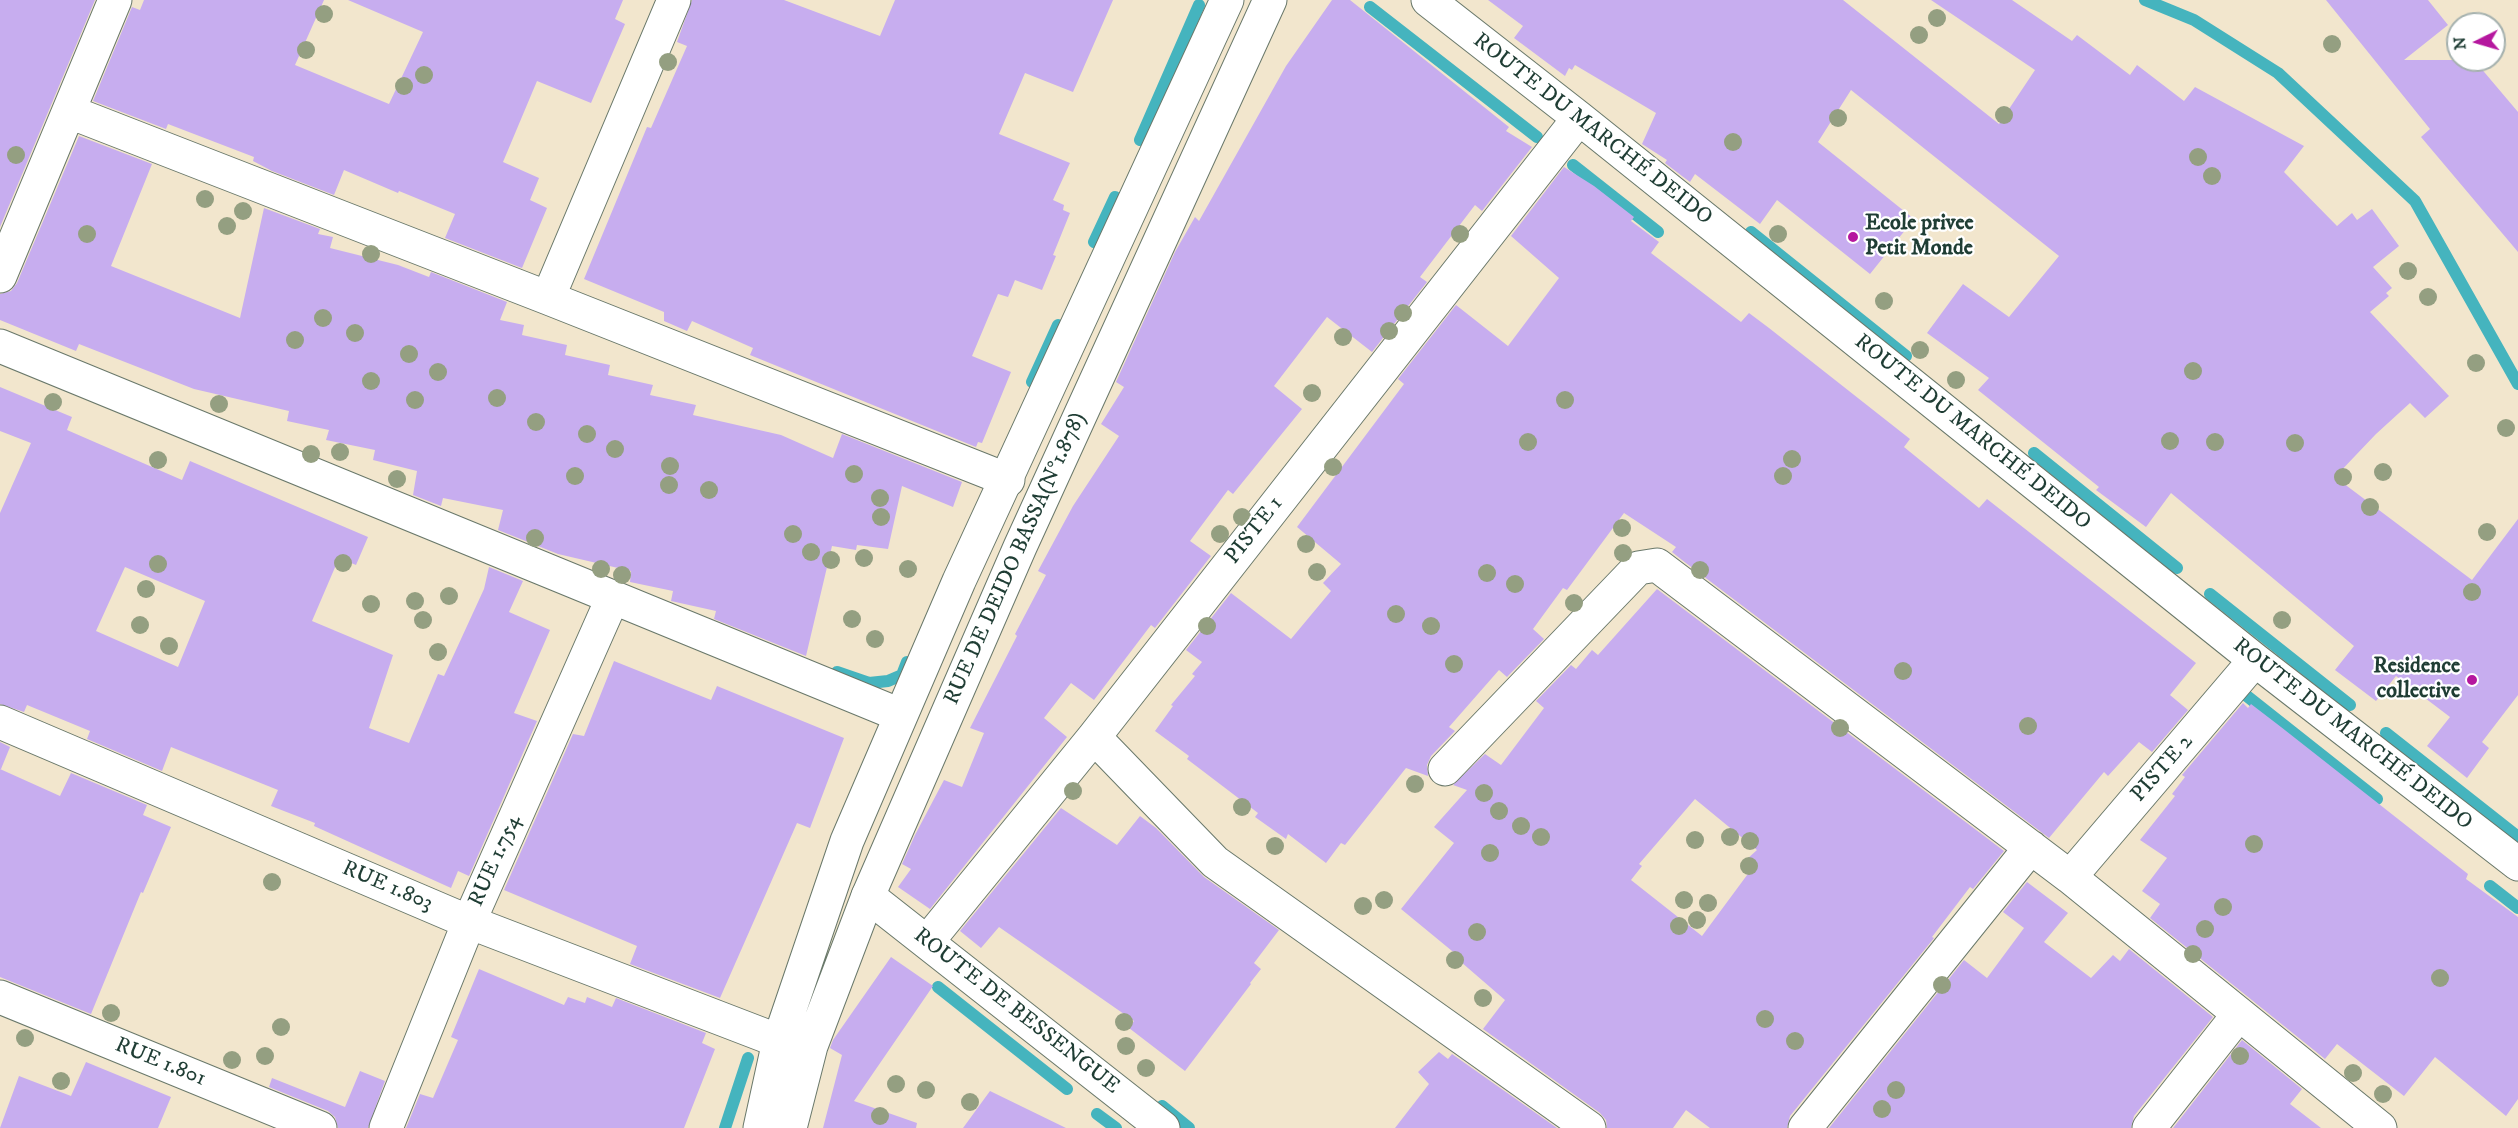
<!DOCTYPE html>
<meta charset="utf-8">
<style>
body{margin:0}
#map{position:relative;width:2518px;height:1128px;overflow:hidden;background:#f2e6cd;font-family:"IM FELL DW Pica",serif}
canvas{display:block}
.north{position:absolute;left:2446px;top:12px;width:60px;height:60px;box-sizing:border-box;background:#fff;border:2px solid #a5b1ae;border-radius:50%;rotate:265deg;font-size:16px;font-weight:700;line-height:24px;text-align:center;color:#1f3d34}
.north::after{content:'';display:block;margin:auto;width:21px;height:27px;background:#b5179e;clip-path:polygon(50% 0,100% 100%,50% 72%,0 100%)}
</style>
<div id="map">
<canvas width="2518" height="1128"></canvas>
<div class="north">N</div>
</div>
<script>
const context = document.querySelector('canvas').getContext('2d');
context.lineJoin = 'round';
function shape(rows) {
  const path = new Path2D();
  for (const r of rows) {
    path.moveTo(r[0], r[1]);
    for (let i = 2; i < r.length; i += 2) path.lineTo(r[i], r[i + 1]);
  }
  return path;
}
function strokePath(path, color, width, dash) {
  context.strokeStyle = color;
  context.lineWidth = width;
  context.lineCap = dash ? 'butt' : 'round';
  context.setLineDash(dash || []);
  context.stroke(path);
}
function paint(path, color) {
  context.fillStyle = color;
  context.fill(path, 'evenodd');
}
function drawText(font, color, halo, rows, align = 'center') {
  context.font = font + ' "IM FELL DW Pica",serif';
  context.lineWidth = 4.5;
  context.setLineDash([]);
  context.textBaseline = 'middle';
  context.strokeStyle = halo;
  context.fillStyle = color;
  for (const [text, x, y, turn = 0] of rows) {
    context.save();
    context.translate(x, y);
    context.rotate((+turn || 0) * Math.PI / 180);
    context.textAlign = isNaN(turn) ? turn : align;
    if (halo) context.strokeText(text, 0, 0);
    context.fillText(text, 0, 0);
    context.restore();
  }
}
strokePath(shape([
 [2145,0,2194,20,2278,73,2415,201,2518,384],
 [1370,7,1537,137],
 [1140,140,1199,5],
 [1573,165,1658,232],
 [1751,232,1906,356],
 [1094,242,1115,197],
 [1032,382,1058,325],
 [2034,453,2177,568],
 [2210,594,2350,705],
 [837,672,869,683,888,681,902,675,907,662],
 [2238,689,2377,799],
 [2386,733,2518,837],
 [2490,886,2518,908],
 [938,987,1067,1089],
 [1162,1106,1189,1128],
 [1097,1114,1116,1128],
 [725,1128,748,1058]
]), '#45b4be', 12);
paint(shape([
 [0,0,95,0,0,227],
 [144,0,324,0,295,65,389,104,423,32,348,0,623,0,615,19,625,24,591,103,537,81,503,162,539,178,530,200,547,208,522,268,445,238,455,214,399,191,398,193,344,170,334,195,272,171,253,161,254,157,168,124,166,129,93,101,132,7,140,10],
 [692,0,784,0,880,36,895,0,1113,0,1073,92,1025,73,999,134,1070,163,1053,200,1064,205,1063,210,1070,213,1053,255,1056,256,1042,290,1015,280,1008,297,998,294,972,356,1011,372,982,443,978,442,976,447,750,355,753,348,692,321,687,331,664,321,664,312,584,279,647,127,651,128,687,46,677,42],
 [1332,0,1350,0,1509,127,1506,131,1532,147,1482,211,1475,205,1420,277,1427,282,1372,352,1327,317,1274,386,1302,409,1233,494,1228,490,1190,541,1211,556,1155,628,1151,625,1094,700,1071,683,1044,718,1067,737,930,909,898,887,911,869,902,864,915,835,944,780,962,787,984,733,970,728,1017,636,1015,634,1046,575,1038,571,1073,506,1119,436,1101,424,1124,387,1116,382,1175,252,1195,217,1199,221,1286,66],
 [1488,0,1843,0,1999,124,2035,70,1931,0,2012,0,2072,41,2077,35,2130,75,2137,65,2184,101,2195,87,2304,146,2284,172,2337,226,2352,213,2357,220,2372,209,2399,246,2373,267,2392,288,2386,293,2389,296,2370,312,2449,396,2425,418,2410,403,2376,434,2335,477,2472,580,2518,519,2518,695,2482,742,2489,748,2467,778,2427,746,2450,717,2396,676,2376,701,2335,670,2354,646,2171,493,2146,527,2096,490,2099,487,1978,390,1989,378,1927,333,1963,284,2009,317,2059,256,1851,90,1818,142,1914,219,1870,274,1777,200,1760,224,1695,174,1690,182,1682,176,1665,163,1667,160,1642,144,1656,113,1575,65,1572,70,1569,68,1565,76,1514,38,1523,26],
 [2326,0,2428,0,2448,25,2404,60,2474,60,2518,112,2518,252,2421,137,2430,129],
 [79,136,152,164,111,266,240,318,264,208,320,229,318,234,333,237,330,248,398,265,429,277,431,272,507,302,500,320,524,325,522,335,567,345,565,355,610,365,608,375,653,385,650,395,696,405,693,415,781,435,833,458,842,434,962,482,953,507,902,486,888,549,857,545,856,550,832,546,806,656,714,619,716,611,671,601,673,591,630,582,631,571,558,554,498,530,503,510,443,498,441,506,413,495,417,471,373,460,375,450,326,440,329,430,287,421,289,411,194,389,79,344,76,351,0,320,0,294,11,291,17,283],
 [1564,167,1594,186,1634,217,1631,221,1659,242,1651,253,1741,322,1749,313,1769,328,1910,439,1904,447,1979,508,1987,499,2196,663,2170,695,2188,710,2152,752,2139,742,2108,776,2104,772,2049,838,1682,560,1672,552,1676,547,1624,513,1567,590,1563,588,1533,629,1544,639,1507,677,1499,670,1449,727,1455,731,1431,756,1427,765,1428,776,1406,768,1345,845,1341,843,1326,863,1288,834,1286,839,1255,817,1258,813,1187,759,1189,756,1155,731,1173,706,1171,705,1195,676,1192,674,1202,662,1186,650,1231,593,1291,639,1331,591,1323,583,1341,564,1297,527,1404,384,1398,379,1456,305,1508,346,1559,278,1511,236],
 [0,387,72,417,67,430,182,480,190,461,368,537,356,565,339,558,312,621,393,655,369,728,409,743,438,674,444,676,484,589,489,567,523,581,509,612,550,630,514,713,537,721,469,876,458,871,451,888,314,826,315,823,271,806,278,790,171,747,162,771,87,739,90,731,27,705,24,712,0,704,0,513,31,443,0,431],
 [125,567,205,601,178,667,96,631],
 [1657,589,2004,851,1973,889,1970,887,1932,937,1934,938,1790,1116,1787,1128,1710,1128,1686,1110,1673,1128,1607,1128,1606,1120,1600,1113,1483,1029,1505,1000,1461,962,1463,960,1401,909,1454,843,1434,827,1467,790,1453,785,1485,754,1501,765,1544,708,1536,701,1571,665,1576,669,1592,650,1598,655],
 [1695,799,1757,850,1746,860,1753,867,1702,936,1631,880,1642,866,1639,864],
 [614,661,711,700,717,686,844,738,810,828,797,823,720,998,630,964,637,946,504,890,573,734,584,736],
 [2243,703,2248,708,2251,704,2281,727,2468,874,2466,879,2518,917,2518,1099,2506,1116,2435,1057,2404,1096,2337,1044,2325,1059,2150,918,2160,904,2142,891,2167,858,2140,840,2175,796,2172,794,2185,777,2182,775],
 [0,742,10,747,1,769,0,769],
 [0,769,60,796,71,773,147,805,143,815,171,827,143,893,141,892,91,1014,0,977],
 [1061,808,1117,845,1140,816,1156,828,1204,877,1279,930,1254,963,1261,969,1250,983,1251,984,1185,1071,1129,1028,1134,1021,999,927,981,948,960,931],
 [2027,882,2068,913,2044,942,2091,978,2113,955,2120,961,2129,949,2213,1017,2134,1116,2131,1128,1829,1128,1964,960,1987,978,2024,928,2003,912],
 [891,957,933,986,854,1101,917,1123,916,1128,823,1128,842,1055,830,1048,833,1040],
 [479,969,564,1005,568,997,585,1003,587,997,612,1007,616,998,706,1033,702,1043,715,1049,684,1128,406,1128,420,1094,433,1098,458,1040,451,1037],
 [2242,1040,2302,1089,2290,1104,2321,1128,2173,1128],
 [1439,1052,1448,1059,1452,1054,1557,1128,1395,1128,1429,1084,1418,1072],
 [86,1062,171,1097,158,1128,0,1128,19,1076,71,1096],
 [360,1071,385,1081,368,1128,338,1128,335,1117,328,1111,269,1087,272,1078,345,1107],
 [990,1091,1066,1128,963,1128]
]), '#c7adef');
const minor = shape([
 [1428,0,1579,118,2255,660,2518,864],
 [70,112,548,298,1008,480],
 [0,276,115,0],
 [548,298,674,0],
 [0,346,900,715],
 [0,722,469,922,779,1041],
 [1094,737,1215,862,1589,1128],
 [1445,769,1638,568,1657,565,2070,877,2380,1128],
 [2070,877,2255,660],
 [868,896,1163,1128],
 [927,942,1094,737,1579,118],
 [0,997,320,1128],
 [386,1128,469,922,613,597],
 [1805,1128,2031,847],
 [2149,1128,2239,1014]
]);
const major = shape([
 [760,1128,779,1041,847,841,959,581,1227,0],
 [790,1128,811,1046,868,896,1020,547,1270,0]
]);
strokePath(minor, '#69786a', 35);
strokePath(major, '#69786a', 35);
strokePath(minor, '#fff', 33);
strokePath(major, '#fff', 33);
context.fillStyle = '#949f81';
for (const [x, y] of [
 [324,14],
 [1937,18],
 [1919,35],
 [2332,44],
 [306,50],
 [668,62],
 [424,75],
 [404,86],
 [2004,115],
 [1838,118],
 [1733,142],
 [16,155],
 [2198,157],
 [2212,176],
 [205,199],
 [243,211],
 [227,226],
 [87,234],
 [1460,234],
 [1778,234],
 [371,254],
 [2408,271],
 [2428,297],
 [1884,301],
 [1403,313],
 [323,318],
 [1389,331],
 [355,333],
 [1343,337],
 [295,340],
 [1920,350],
 [409,354],
 [2476,363],
 [2193,371],
 [438,372],
 [1956,380],
 [371,381],
 [1312,393],
 [497,398],
 [415,400],
 [1565,400],
 [53,402],
 [219,404],
 [536,422],
 [2506,428],
 [587,434],
 [2170,441],
 [1528,442],
 [2215,442],
 [2295,443],
 [615,449],
 [340,452],
 [311,454],
 [1792,459],
 [158,460],
 [670,466],
 [1333,467],
 [2383,472],
 [854,474],
 [575,476],
 [1783,476],
 [2343,477],
 [397,479],
 [669,485],
 [709,490],
 [880,498],
 [2370,507],
 [881,517],
 [1242,517],
 [1622,528],
 [2487,532],
 [793,534],
 [1220,534],
 [535,538],
 [1306,544],
 [811,552],
 [1623,553],
 [864,558],
 [831,560],
 [343,563],
 [158,564],
 [601,569],
 [908,569],
 [1700,570],
 [1317,572],
 [1487,573],
 [622,575],
 [1515,584],
 [146,589],
 [2472,592],
 [449,596],
 [415,601],
 [1574,603],
 [371,604],
 [1396,614],
 [852,619],
 [423,620],
 [2282,620],
 [140,625],
 [1207,626],
 [1431,626],
 [875,639],
 [169,646],
 [438,652],
 [1454,664],
 [1903,671],
 [2028,726],
 [1840,728],
 [1415,784],
 [1073,791],
 [1484,793],
 [1242,807],
 [1499,811],
 [1521,826],
 [1541,837],
 [1730,837],
 [1695,840],
 [1750,841],
 [2254,844],
 [1275,846],
 [1490,853],
 [1749,866],
 [272,882],
 [1384,900],
 [1684,900],
 [1708,903],
 [1363,906],
 [2223,907],
 [1697,920],
 [1679,926],
 [2205,929],
 [1477,932],
 [2193,954],
 [1455,960],
 [2440,978],
 [1942,985],
 [1483,998],
 [111,1013],
 [1765,1019],
 [1124,1022],
 [281,1027],
 [25,1038],
 [1795,1041],
 [1126,1046],
 [265,1056],
 [2240,1056],
 [232,1060],
 [1146,1068],
 [2353,1073],
 [61,1081],
 [896,1084],
 [926,1090],
 [1896,1090],
 [2383,1094],
 [970,1102],
 [1882,1109],
 [880,1116]
]) {
  context.beginPath();
  context.arc(x, y, 9, 0, 2 * Math.PI);
  context.fill();
}
for (const [x, y, r, color] of [
 [1853,237,6,"#b5179e"],
 [2472,680,6,"#b5179e"]
]) {
  const dot = new Path2D();
  dot.arc(x, y, r, 0, 2 * Math.PI);
  context.fillStyle = color;
  context.fill(dot);
  strokePath(dot, '#fff', 2);
}
drawText('22px', '#1f3d34', '#fff', [
 ["ROUTE DU MARCHÉ DEIDO",1592,130,38],
 ["ROUTE DU MARCHÉ DEIDO",1972,433,39],
 ["PISTE 1",1255,531,-52],
 ["RUE DE DEIDO BASSA(N°1.878)",1016,559,-66],
 ["ROUTE DU MARCHÉ DEIDO",2352,735,38],
 ["PISTE 2",2163,769,-49],
 ["RUE 1.754",496,861,-66],
 ["RUE 1.803",387,887,23],
 ["ROUTE DE BESSENGUE",1016,1012,38],
 ["RUE 1.801",160,1063,22]
]);
drawText('bold 22px', '#1f3d34', '#fff', [
 ["Ecole privee",1865,224],
 ["Petit Monde",1865,249],
 ["Residence",2460,667,"right"],
 ["collective",2460,692,"right"]
], 'left');
</script>
